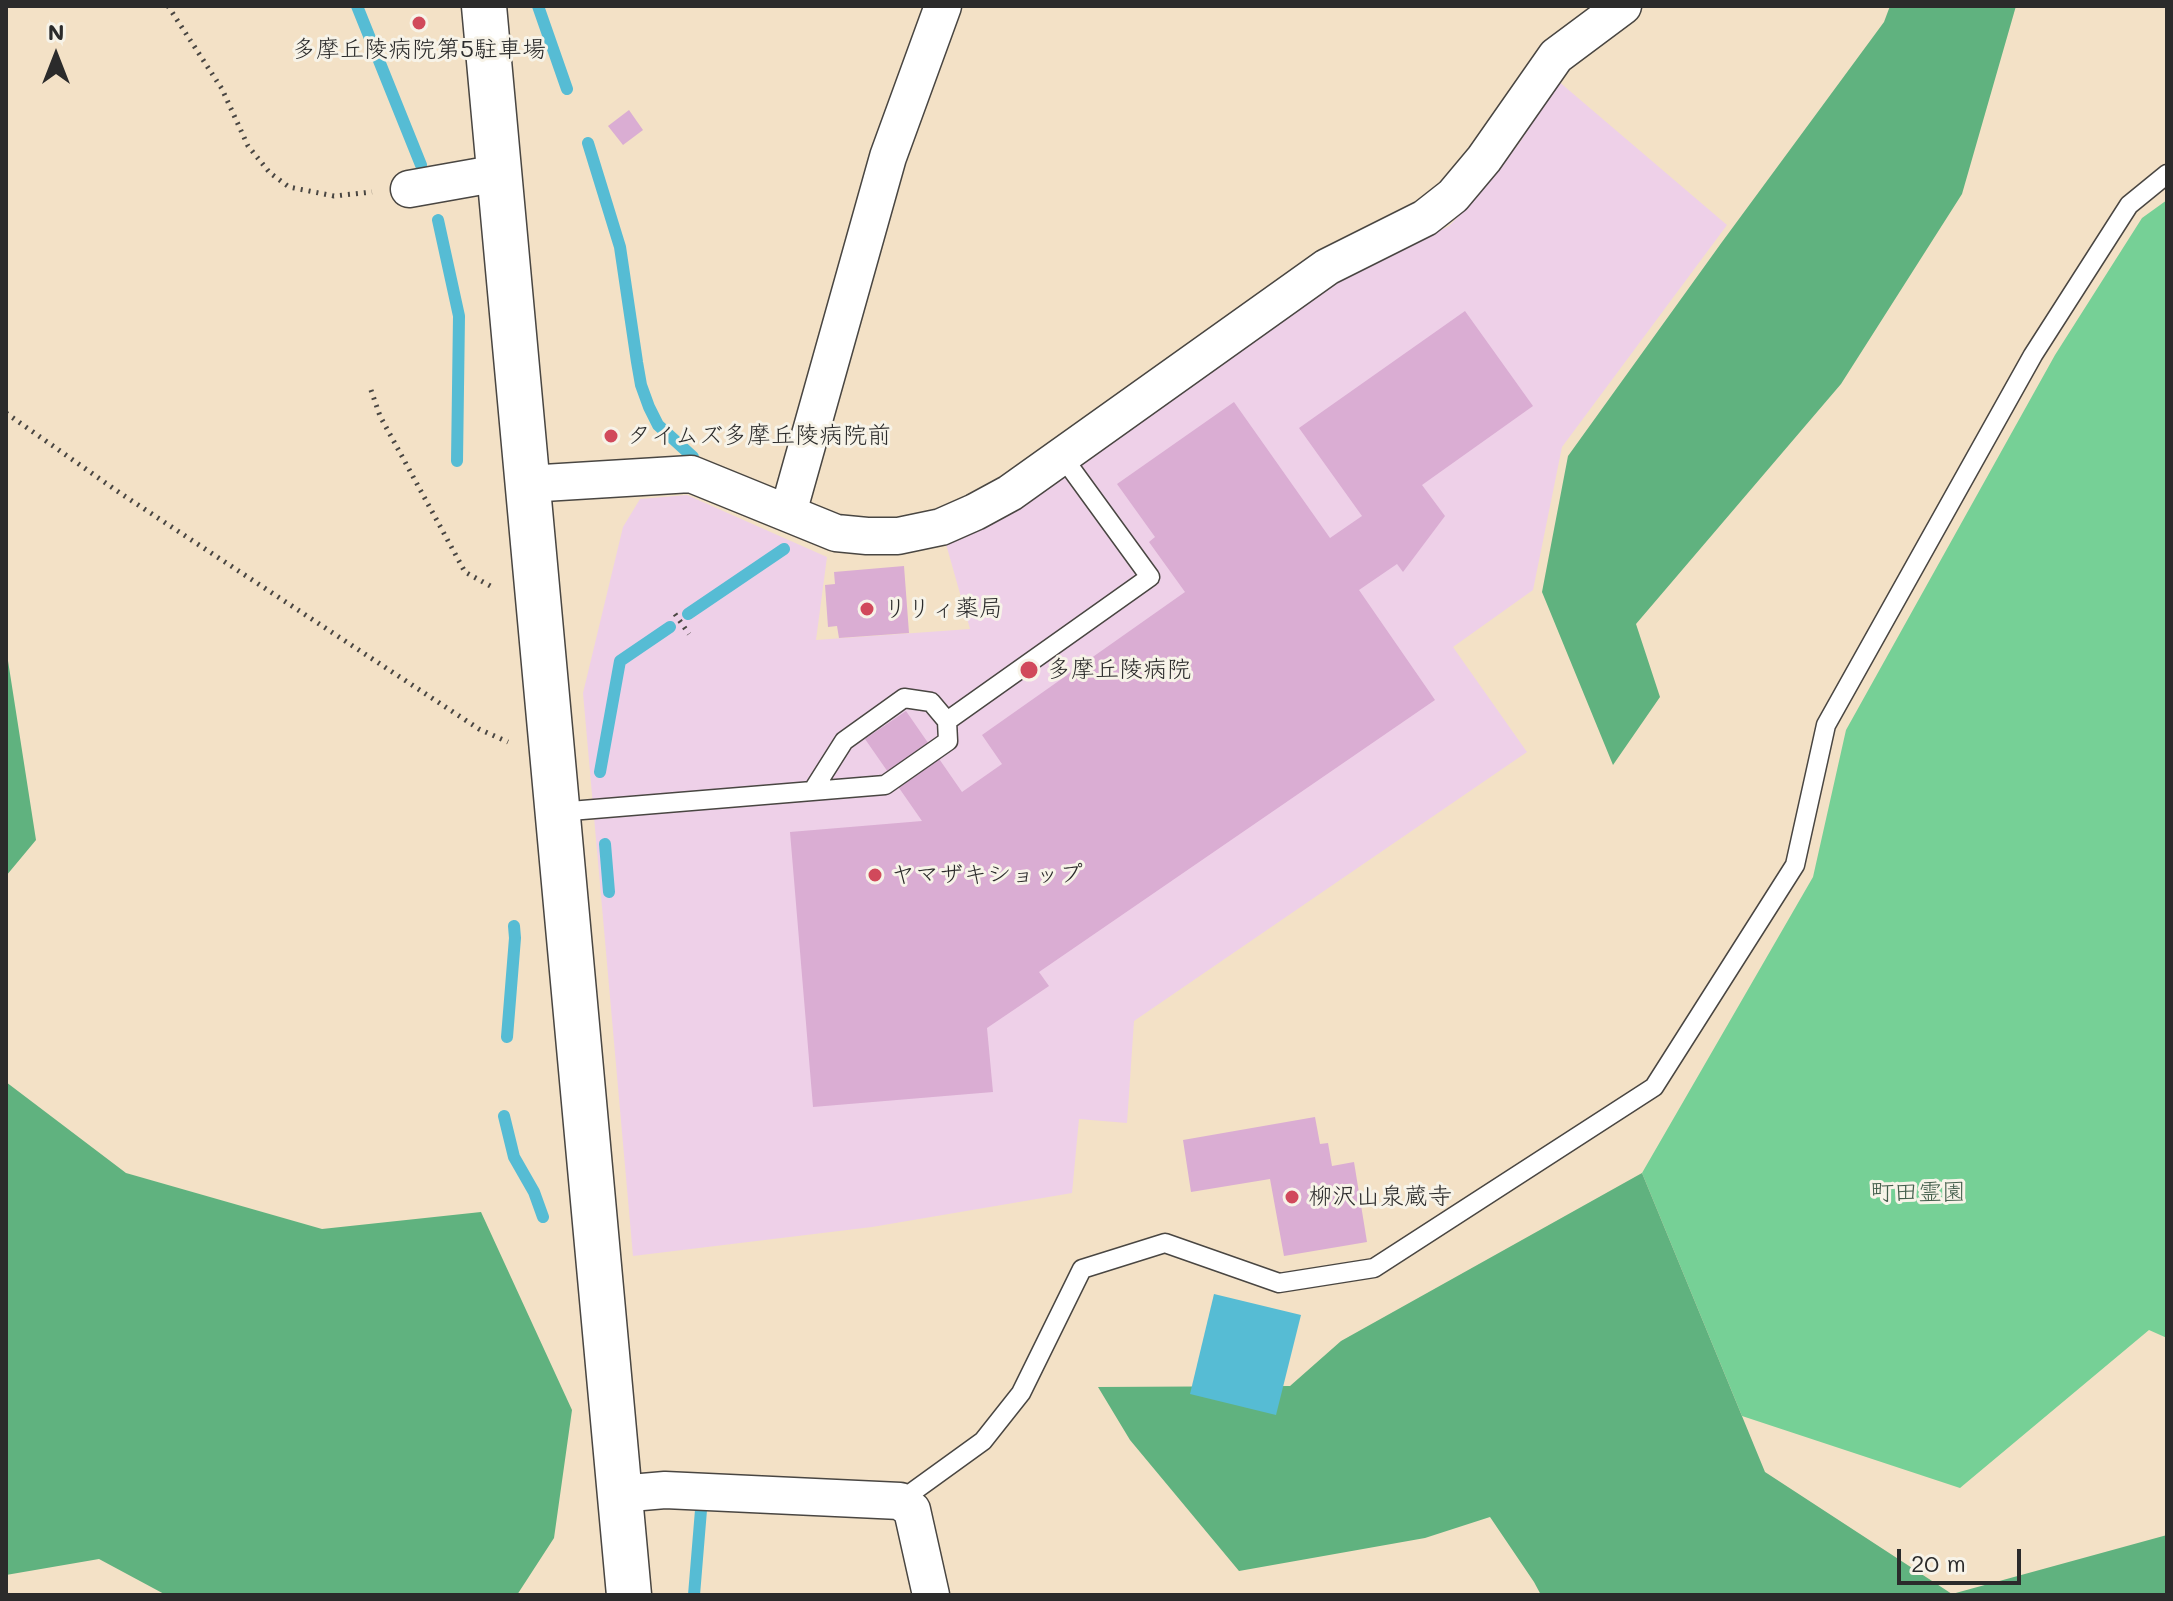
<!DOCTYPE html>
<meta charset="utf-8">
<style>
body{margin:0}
#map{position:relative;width:2173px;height:1601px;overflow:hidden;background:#f3e1c6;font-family:Mali,sans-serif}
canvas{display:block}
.frame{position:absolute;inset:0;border:8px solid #2b2b2b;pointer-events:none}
.north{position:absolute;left:16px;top:16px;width:80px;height:80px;-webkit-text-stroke:6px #f7f3e8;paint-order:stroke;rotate:0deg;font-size:22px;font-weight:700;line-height:32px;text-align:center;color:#2b2b2b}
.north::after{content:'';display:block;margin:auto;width:28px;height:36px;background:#2b2b2b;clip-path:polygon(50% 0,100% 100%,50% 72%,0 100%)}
.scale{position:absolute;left:1897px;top:1549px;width:124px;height:36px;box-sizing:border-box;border:4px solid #2b2b2b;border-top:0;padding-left:10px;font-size:24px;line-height:28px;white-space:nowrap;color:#2b2b2b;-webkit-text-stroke:6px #f7f3e8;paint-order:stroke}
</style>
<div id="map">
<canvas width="2173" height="1601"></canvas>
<div class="frame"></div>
<div class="north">N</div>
<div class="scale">20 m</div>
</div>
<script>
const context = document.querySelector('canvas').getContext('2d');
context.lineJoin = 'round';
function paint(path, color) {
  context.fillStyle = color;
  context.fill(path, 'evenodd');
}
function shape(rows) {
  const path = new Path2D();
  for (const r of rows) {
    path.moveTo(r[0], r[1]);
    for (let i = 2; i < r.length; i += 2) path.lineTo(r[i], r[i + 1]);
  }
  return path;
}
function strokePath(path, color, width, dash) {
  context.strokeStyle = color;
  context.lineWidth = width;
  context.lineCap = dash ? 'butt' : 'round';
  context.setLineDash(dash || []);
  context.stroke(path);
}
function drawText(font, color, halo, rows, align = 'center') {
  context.font = font + ' Mali,"Klee One",sans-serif';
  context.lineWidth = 6;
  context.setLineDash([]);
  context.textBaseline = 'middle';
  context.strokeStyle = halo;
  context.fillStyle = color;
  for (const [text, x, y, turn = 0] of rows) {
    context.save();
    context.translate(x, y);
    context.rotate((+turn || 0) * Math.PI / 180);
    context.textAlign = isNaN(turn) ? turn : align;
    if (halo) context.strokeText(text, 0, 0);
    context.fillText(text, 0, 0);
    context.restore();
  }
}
paint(shape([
 [1557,80,1727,225,1562,447,1533,590,1453,647,1527,752,1134,1021,1127,1123,1079,1119,1072,1193,872,1227,633,1256,583,693,623,527,640,499,687,495,827,557,816,640,970,629,946,544,1020,507,1339,282,1449,226,1477,197,1520,142]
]), '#eed0e8');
paint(shape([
 [2167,200,2167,1338,2149,1330,1960,1488,1742,1416,1642,1173,1813,877,1846,730,2055,355,2142,218]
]), '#76d096');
paint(shape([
 [1890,6,2016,6,1962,194,1841,384,1636,624,1660,697,1613,765,1542,592,1568,456,1722,242,1884,22],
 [6,648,36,840,6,876],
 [6,1082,126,1173,322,1229,481,1212,572,1410,554,1538,517,1595,166,1595,99,1559,6,1575],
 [1642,1173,1765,1472,1952,1594,2167,1535,2167,1595,1541,1595,1534,1582,1490,1517,1425,1538,1239,1571,1130,1440,1098,1387,1290,1386,1341,1341]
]), '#60b27f');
paint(shape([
 [1214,1294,1301,1315,1276,1415,1190,1394]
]), '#56bcd4');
strokePath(shape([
 [357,6,421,165],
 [538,6,567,89],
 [588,143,620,247,637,362,641,385,649,407,658,425,693,457],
 [438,220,459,316,457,461],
 [688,614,784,549],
 [600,772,620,661,670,627],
 [605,844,609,892],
 [507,1037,515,938,514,926],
 [504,1116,514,1157,534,1192,543,1217],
 [694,1595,701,1510]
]), '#56bcd4', 12);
paint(shape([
 [629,110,643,130,623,145,608,126],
 [1465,311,1533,406,1422,485,1445,516,1403,572,1397,564,1359,590,1435,700,1039,972,1049,986,987,1028,993,1092,813,1107,790,832,922,821,865,739,906,711,962,792,1002,764,982,735,1185,592,1149,542,1155,537,1117,484,1234,402,1330,538,1362,516,1299,428],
 [904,566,909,633,839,638,837,626,828,627,825,585,835,584,834,572],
 [1315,1117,1320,1144,1328,1143,1332,1166,1354,1162,1367,1242,1284,1256,1270,1179,1191,1192,1183,1140]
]), '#daadd3');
const lane = shape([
 [947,721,1150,577,1062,456],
 [558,812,885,785,948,741,947,721,931,702,904,698,844,741,813,790],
 [900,1501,983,1441,1021,1393,1082,1269,1165,1243,1279,1283,1374,1268,1654,1087,1795,865,1826,725,2033,355,2129,205,2167,174]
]);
const street = shape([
 [409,189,499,173],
 [527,484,691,474,836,533,867,536,898,536,941,527,975,512,1010,493,1327,267,1425,218,1453,196,1484,159,1556,56,1623,6],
 [788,513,888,157,943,6],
 [619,1494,665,1490,900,1501,912,1510,931,1595]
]);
const secondary = shape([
 [484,6,629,1595]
]);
strokePath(lane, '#494642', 21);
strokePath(street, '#494642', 39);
strokePath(secondary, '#494642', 47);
strokePath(shape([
 [168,6,222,89,248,146,270,173,289,187,334,196,372,192],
 [371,390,380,416,465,572,494,588],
 [6,413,120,493,479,729,508,742],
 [675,614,689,634]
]), '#494642', 5, [2, 6]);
strokePath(lane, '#fff', 18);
strokePath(street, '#fff', 36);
strokePath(secondary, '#fff', 44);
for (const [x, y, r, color] of [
 [419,23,8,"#d1495b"],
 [611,436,8,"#d1495b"],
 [867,609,8,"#d1495b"],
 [1029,670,10,"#d1495b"],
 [875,875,8,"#d1495b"],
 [1292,1197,8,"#d1495b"]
]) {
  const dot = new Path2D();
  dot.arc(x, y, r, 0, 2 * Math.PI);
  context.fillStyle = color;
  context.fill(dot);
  strokePath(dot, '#f7f3e8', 3);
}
drawText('24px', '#2b2b2b', '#f7f3e8', [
 ["多摩丘陵病院第5駐車場",419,50,"center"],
 ["タイムズ多摩丘陵病院前",627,436],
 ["リリィ薬局",883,609],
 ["多摩丘陵病院",1047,670],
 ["ヤマザキショップ",891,875],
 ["柳沢山泉蔵寺",1308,1197]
], 'left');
drawText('24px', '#425d4b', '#f7f3e8', [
 ["町田霊園",1918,1193]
]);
</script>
